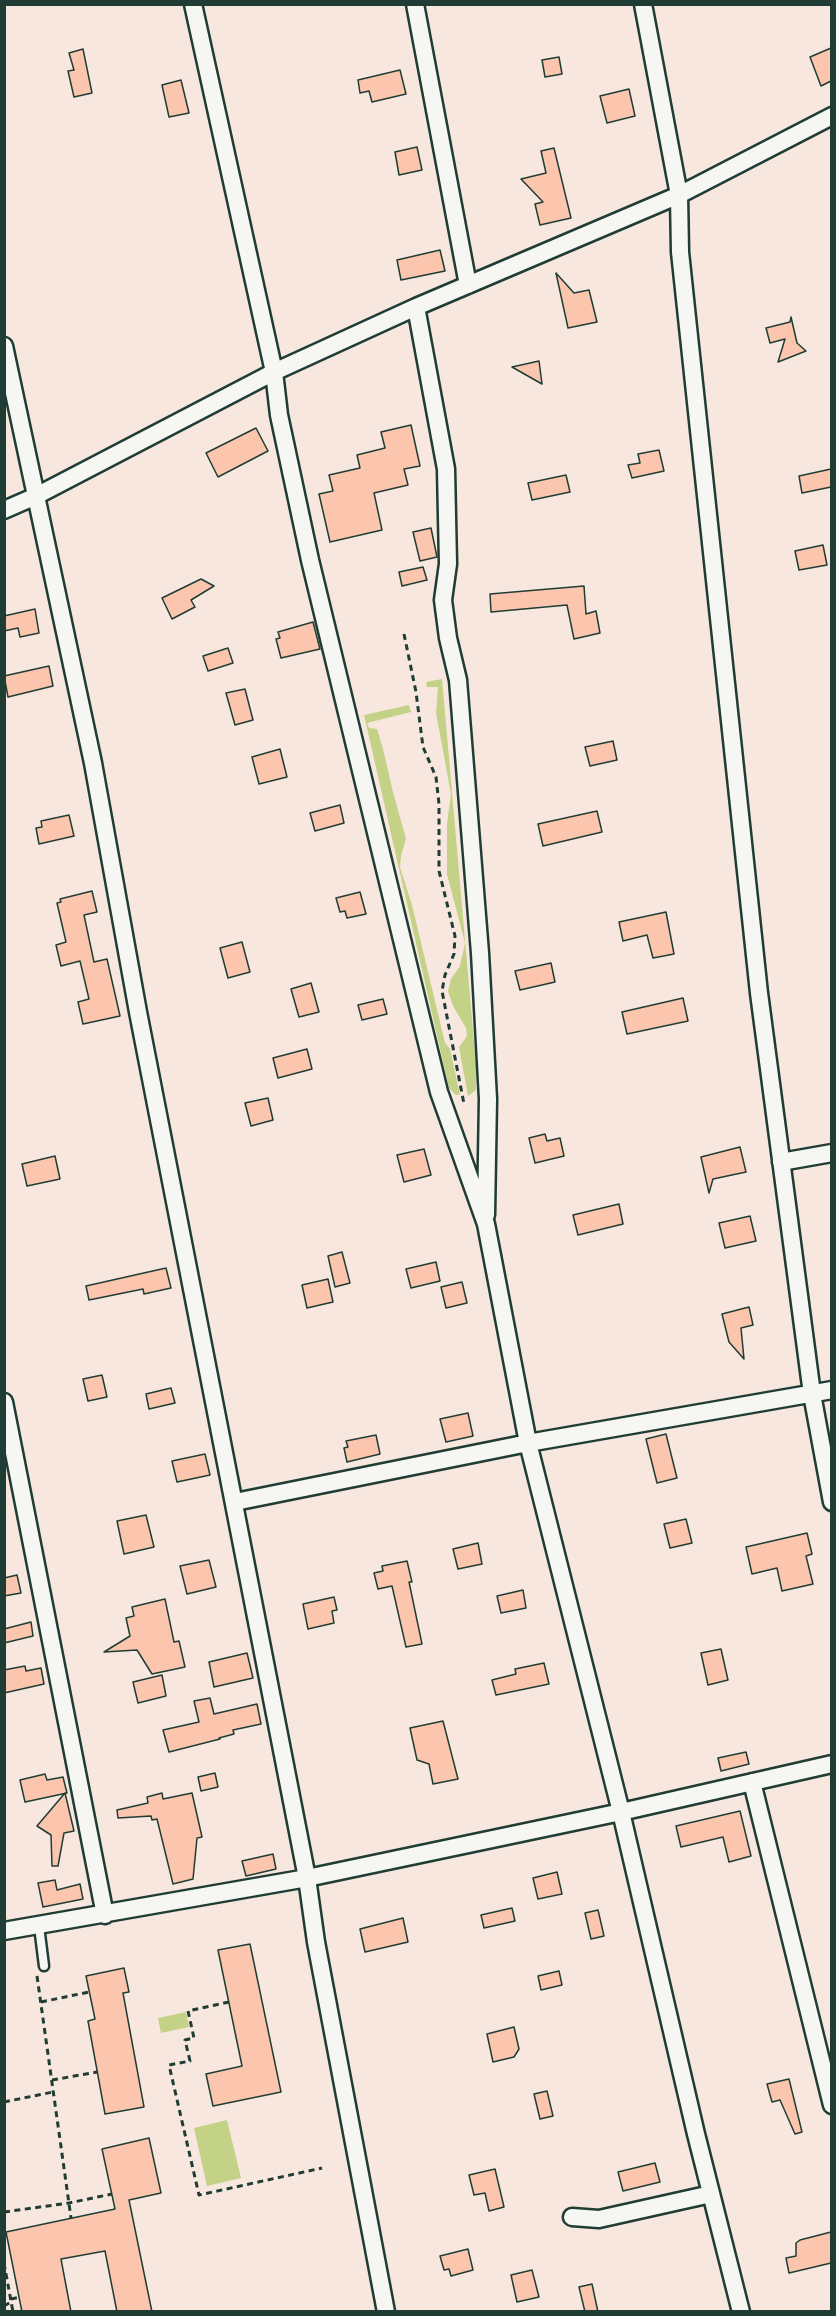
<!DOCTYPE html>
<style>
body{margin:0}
#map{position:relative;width:836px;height:2316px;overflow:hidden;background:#f8e7de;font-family:"Shantell Sans",sans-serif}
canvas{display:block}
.frame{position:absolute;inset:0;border:6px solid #1f3d34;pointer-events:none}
</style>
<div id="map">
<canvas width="836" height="2316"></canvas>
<div class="frame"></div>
</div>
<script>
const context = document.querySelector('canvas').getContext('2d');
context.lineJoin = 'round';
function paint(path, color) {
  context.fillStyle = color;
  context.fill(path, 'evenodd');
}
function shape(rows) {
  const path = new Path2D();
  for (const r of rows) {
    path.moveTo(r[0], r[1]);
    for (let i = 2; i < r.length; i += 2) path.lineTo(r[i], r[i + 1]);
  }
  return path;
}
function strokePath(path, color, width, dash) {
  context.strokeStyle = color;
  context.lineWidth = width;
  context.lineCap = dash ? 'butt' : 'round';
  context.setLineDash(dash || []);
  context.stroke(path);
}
paint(shape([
 [442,679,476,1065,476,1090,468,1096,459,1047,467,1036,466,1028,453,1006,448,991,451,979,460,966,465,943,447,874,447,824,451,794,436,713,438,687,427,687,426,682],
 [409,705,411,712,367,723,369,728,377,729,383,749,393,792,406,839,401,856,400,867,412,905,445,1043,450,1049,460,1095,456,1095,449,1088,364,715],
 [186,2012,189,2027,161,2033,158,2018],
 [227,2120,241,2178,207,2186,194,2128]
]), '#c3d286');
const building = shape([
 [831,48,831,81,821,86,810,57,831,48],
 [83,49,92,93,74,97,68,71,74,70,69,53,83,49],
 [559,57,562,74,545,77,542,60,559,57],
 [400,70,406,94,372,102,369,91,360,93,358,80,400,70],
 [181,80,189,113,169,117,162,85,181,80],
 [629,89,635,116,607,123,600,96,629,89],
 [417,147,422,170,399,175,395,152,417,147],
 [554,148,571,218,540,225,535,204,543,202,521,179,546,173,541,151,554,148],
 [440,250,445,271,401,280,397,260,440,250],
 [556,273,574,293,589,290,597,322,568,328,556,273],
 [791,317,797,343,806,351,778,362,785,339,770,343,766,328,790,322,791,317],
 [539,361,542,384,512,367,539,361],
 [411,425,420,466,404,469,408,485,374,493,382,530,330,542,319,494,333,491,329,475,360,468,357,455,385,448,381,432,411,425],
 [256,428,268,451,218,477,206,453,256,428],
 [659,450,664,471,632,478,628,465,640,463,638,454,659,450],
 [831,469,831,487,802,493,799,476,831,469],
 [566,475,570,492,532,500,528,483,566,475],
 [431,528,437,557,420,561,413,532,431,528],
 [823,545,827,565,799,570,795,551,823,545],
 [423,567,427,580,402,586,399,572,423,567],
 [201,579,214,586,191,600,195,607,172,619,162,598,201,579],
 [584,586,586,614,596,611,600,633,574,639,567,605,491,612,490,594,584,586],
 [35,609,39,633,20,637,18,628,4,631,4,616,35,609],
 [313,622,320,649,281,658,276,639,280,638,278,632,313,622],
 [228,648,233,663,208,671,203,656,228,648],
 [49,666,53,686,8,697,4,676,49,666],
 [245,689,253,720,235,725,226,693,245,689],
 [613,741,617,760,590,766,585,747,613,741],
 [280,749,287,777,259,784,252,757,280,749],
 [340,805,344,823,315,831,310,813,340,805],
 [597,811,602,832,543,846,538,824,597,811],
 [69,815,74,836,39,844,36,828,42,827,41,821,69,815],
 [92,891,97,912,84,915,94,962,107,959,120,1016,83,1024,78,1002,89,999,80,961,61,966,56,945,66,942,57,903,61,902,60,899,92,891],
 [360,892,366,914,347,918,345,911,340,912,336,898,360,892],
 [666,912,674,954,653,958,647,935,623,941,619,922,666,912],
 [242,942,250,972,228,978,220,948,242,942],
 [551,963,555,982,520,990,515,971,551,963],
 [311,983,319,1012,299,1017,291,989,311,983],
 [683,998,688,1021,627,1034,622,1012,683,998],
 [383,999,387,1014,362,1020,358,1005,383,999],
 [307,1049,312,1069,278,1078,273,1058,307,1049],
 [268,1098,273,1120,251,1126,245,1103,268,1098],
 [545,1134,547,1141,560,1138,564,1156,535,1163,529,1138,545,1134],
 [740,1147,746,1172,713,1179,709,1193,701,1157,740,1147],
 [424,1149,431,1175,404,1182,397,1155,424,1149],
 [55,1156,60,1179,27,1186,22,1164,55,1156],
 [619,1204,623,1224,578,1235,573,1215,619,1204],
 [750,1216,756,1241,725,1248,719,1223,750,1216],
 [342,1252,350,1283,335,1287,328,1256,342,1252],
 [436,1262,440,1281,411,1288,406,1269,436,1262],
 [166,1268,171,1288,144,1294,143,1289,89,1300,86,1286,166,1268],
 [328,1279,333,1302,307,1308,302,1285,328,1279],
 [462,1282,467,1303,446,1308,441,1287,462,1282],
 [749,1307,753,1325,741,1328,744,1359,729,1342,722,1314,749,1307],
 [102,1375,107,1397,88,1401,83,1379,102,1375],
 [171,1388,175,1403,149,1409,146,1394,171,1388],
 [468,1413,473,1436,446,1442,440,1419,468,1413],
 [666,1434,677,1478,657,1483,646,1439,666,1434],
 [376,1435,380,1454,347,1462,344,1448,348,1447,346,1441,376,1435],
 [205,1454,210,1475,177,1482,172,1461,205,1454],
 [146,1515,154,1547,124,1554,117,1521,146,1515],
 [686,1519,692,1543,670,1548,664,1524,686,1519],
 [807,1533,812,1554,806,1556,813,1584,782,1591,777,1568,752,1574,746,1547,807,1533],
 [478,1543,482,1564,458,1569,453,1549,478,1543],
 [209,1560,216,1587,187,1594,180,1566,209,1560],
 [407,1561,412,1582,409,1582,422,1644,406,1647,392,1586,378,1589,374,1573,383,1571,382,1566,407,1561],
 [17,1575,21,1593,4,1596,4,1578,17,1575],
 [523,1590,526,1608,501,1613,497,1596,523,1590],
 [334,1597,337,1610,332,1611,334,1623,308,1629,303,1604,334,1597],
 [165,1599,174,1642,179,1641,185,1667,152,1674,137,1650,104,1652,130,1636,126,1618,134,1616,132,1607,165,1599],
 [31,1622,33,1636,4,1643,4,1629,31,1622],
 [721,1649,728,1680,708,1685,701,1653,721,1649],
 [247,1653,253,1678,214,1687,209,1662,247,1653],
 [544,1663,549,1684,496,1695,492,1680,516,1674,515,1669,544,1663],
 [25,1666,26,1671,41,1668,44,1684,4,1693,4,1670,25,1666],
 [162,1675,166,1696,138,1703,133,1682,162,1675],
 [210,1698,214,1714,257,1704,261,1724,233,1730,234,1734,219,1738,220,1739,169,1752,163,1730,199,1722,194,1701,210,1698],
 [443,1721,458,1779,433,1784,429,1764,417,1760,410,1728,443,1721],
 [746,1752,749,1764,721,1771,718,1758,746,1752],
 [215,1773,218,1787,201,1791,198,1777,215,1773],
 [45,1774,47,1780,63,1777,67,1793,25,1802,20,1780,45,1774],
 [65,1793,74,1831,64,1833,58,1866,52,1866,51,1835,37,1826,65,1793],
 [162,1793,163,1799,192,1793,202,1837,197,1838,193,1879,173,1884,157,1819,152,1820,151,1816,118,1818,117,1810,148,1803,147,1797,162,1793],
 [740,1811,751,1856,729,1862,723,1837,681,1847,676,1826,740,1811],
 [273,1854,276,1869,246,1876,242,1861,273,1854],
 [557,1872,562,1894,538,1899,533,1878,557,1872],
 [55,1880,57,1890,80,1884,83,1899,43,1907,38,1883,55,1880],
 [512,1908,515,1921,484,1928,481,1915,512,1908],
 [598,1910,604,1936,591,1939,585,1913,598,1910],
 [403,1918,408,1942,365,1952,360,1929,403,1918],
 [250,1944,281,2092,213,2106,206,2074,242,2066,218,1950,250,1944],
 [124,1968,129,1992,123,1993,144,2107,105,2114,88,2021,95,2019,86,1976,124,1968],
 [559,1971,562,1985,541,1990,538,1976,559,1971],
 [514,2027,519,2049,514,2057,493,2062,487,2034,514,2027],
 [789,2079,802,2132,795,2134,780,2100,772,2102,767,2084,789,2079],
 [547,2091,553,2116,540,2119,534,2094,547,2091],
 [149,2138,161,2193,129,2200,152,2312,117,2312,105,2251,61,2259,71,2312,22,2312,6,2232,115,2209,102,2149,149,2138],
 [655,2163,660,2182,623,2191,618,2172,655,2163],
 [495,2169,504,2207,489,2211,485,2193,474,2195,469,2175,495,2169],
 [831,2232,831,2263,789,2273,786,2258,796,2256,796,2243,800,2240,831,2232],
 [468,2249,473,2270,451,2276,449,2269,444,2270,440,2256,468,2249],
 [532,2270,539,2297,517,2302,511,2275,532,2270],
 [592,2284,598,2312,585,2312,579,2287,592,2284]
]);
paint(building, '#fcc5ae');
strokePath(building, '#1f3d34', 1.5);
const lane = shape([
 [39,1926,44,1966]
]);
const street = shape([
 [193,4,274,372,279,415,310,560,439,1092,486,1224,528,1443,621,1812,696,2134,741,2312],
 [415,4,468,285],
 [643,4,679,195,680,252,759,993,812,1394,832,1502],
 [416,307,446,469,448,564,443,600,448,638,458,680,480,953,488,1099,486,1215],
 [4,346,93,763,138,1012,307,1878,316,1942,386,2312],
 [4,510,36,496,274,372,416,307,679,195,832,116],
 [781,1162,832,1153],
 [4,1402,105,1915],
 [235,1502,528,1443,832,1390],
 [752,1782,832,2105],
 [4,1931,307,1878,621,1812,832,1764],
 [572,2217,599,2219,711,2194]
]);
strokePath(lane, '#1f3d34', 13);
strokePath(street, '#1f3d34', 21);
strokePath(shape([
 [404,634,416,692,423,747,436,777,439,804,439,871,455,936,454,954,445,975,442,991,464,1104],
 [37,1976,71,2218],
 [41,2002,89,1992],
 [229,2002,188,2011,194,2038,185,2040,190,2061,169,2065,199,2195,322,2168],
 [52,2080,97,2072],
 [4,2102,53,2092],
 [4,2212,69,2203,112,2194],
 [4,2263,13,2312],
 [11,2299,20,2297],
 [4,2306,11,2302]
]), '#1f3d34', 3, [6, 4.5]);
strokePath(lane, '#f6f6f2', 8);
strokePath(street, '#f6f6f2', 16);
</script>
